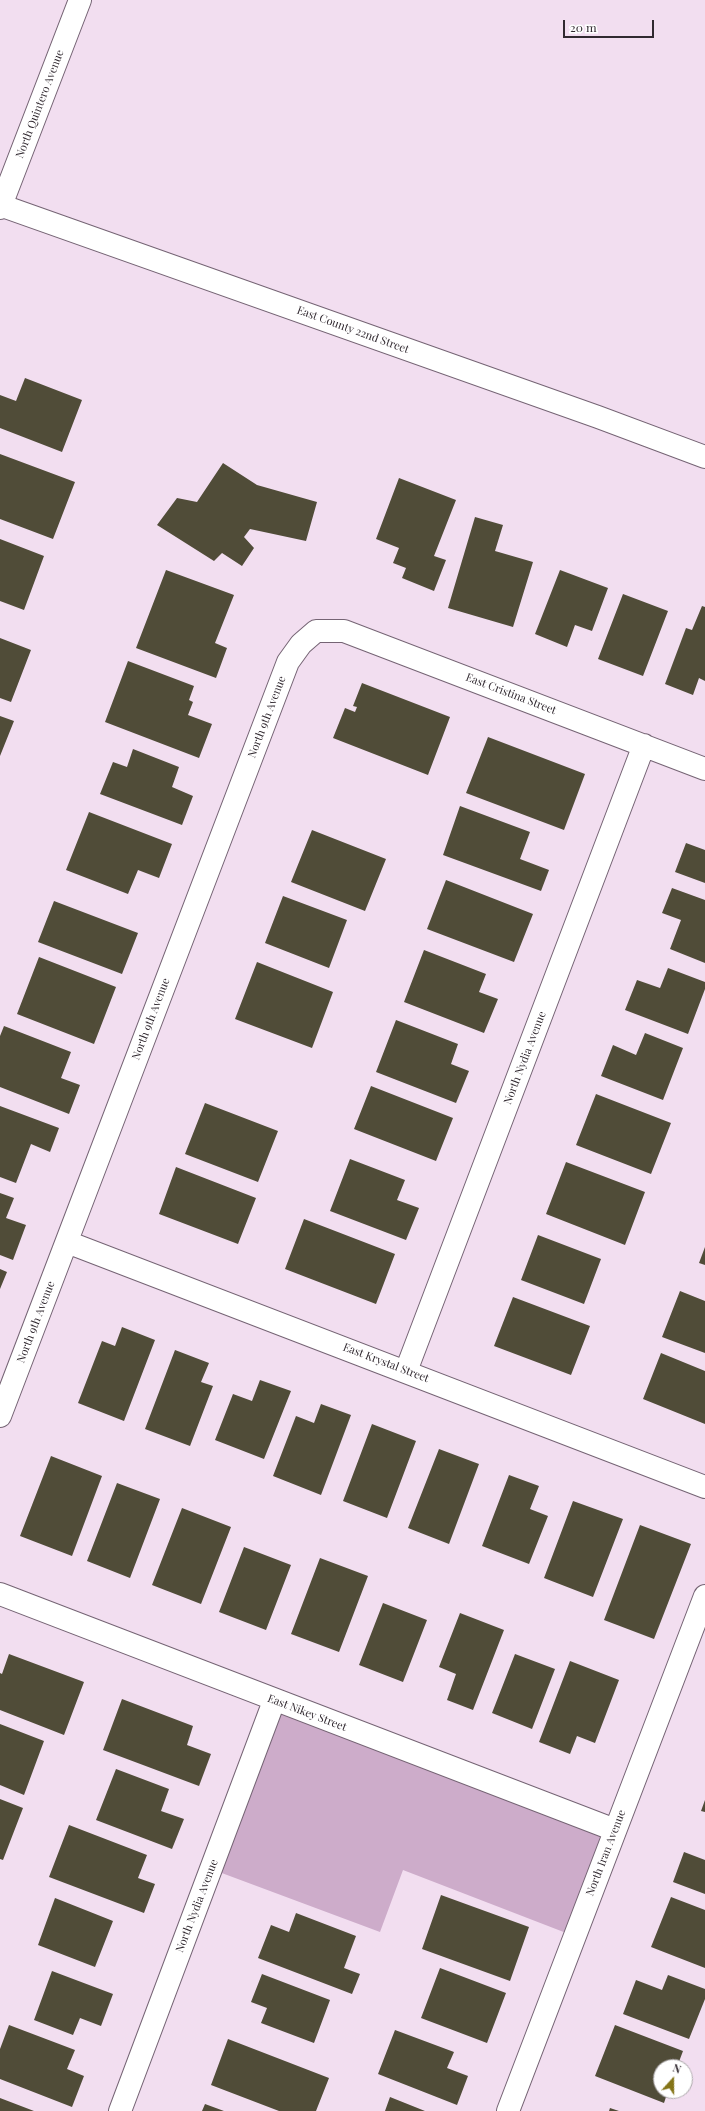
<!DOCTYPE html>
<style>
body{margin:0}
#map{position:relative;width:705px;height:2111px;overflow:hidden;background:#f2def0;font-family:"Playfair Display",serif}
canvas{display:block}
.north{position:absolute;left:653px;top:2059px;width:40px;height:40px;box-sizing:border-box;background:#fff;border:1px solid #ada9ac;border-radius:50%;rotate:21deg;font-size:11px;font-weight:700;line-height:16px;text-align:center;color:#312930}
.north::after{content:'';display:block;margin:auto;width:14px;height:18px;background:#847417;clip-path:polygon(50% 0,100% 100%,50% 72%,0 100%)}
.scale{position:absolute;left:563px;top:20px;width:91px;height:18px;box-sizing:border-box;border:2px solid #312930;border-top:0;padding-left:5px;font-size:12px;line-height:14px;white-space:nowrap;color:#312930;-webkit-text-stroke:3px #fff;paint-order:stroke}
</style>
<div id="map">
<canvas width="705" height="2111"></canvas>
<div class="north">N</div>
<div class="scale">20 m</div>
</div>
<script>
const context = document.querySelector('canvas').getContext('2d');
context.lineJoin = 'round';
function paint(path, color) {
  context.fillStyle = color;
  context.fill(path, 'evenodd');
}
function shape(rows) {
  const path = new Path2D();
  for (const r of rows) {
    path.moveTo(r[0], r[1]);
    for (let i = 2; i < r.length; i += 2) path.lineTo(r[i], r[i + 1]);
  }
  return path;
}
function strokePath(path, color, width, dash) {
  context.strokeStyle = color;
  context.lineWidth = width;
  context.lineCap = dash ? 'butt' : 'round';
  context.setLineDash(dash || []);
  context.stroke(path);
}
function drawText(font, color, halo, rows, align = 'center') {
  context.font = font + ' "Playfair Display",serif';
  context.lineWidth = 4;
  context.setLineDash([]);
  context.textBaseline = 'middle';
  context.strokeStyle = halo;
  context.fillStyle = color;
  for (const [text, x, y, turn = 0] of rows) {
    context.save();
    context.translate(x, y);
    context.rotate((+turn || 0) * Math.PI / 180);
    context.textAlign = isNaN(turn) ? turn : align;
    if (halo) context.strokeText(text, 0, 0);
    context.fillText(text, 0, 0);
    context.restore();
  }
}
paint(shape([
 [274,1701,615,1830,574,1936,403,1870,380,1932,211,1869]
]), '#cdacca');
paint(shape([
 [25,378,82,400,62,452,0,428,0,395,16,401],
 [0,454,75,482,53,539,0,519],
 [223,463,257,485,317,502,306,541,250,529,244,537,254,548,242,566,222,553,214,561,157,525,177,498,197,502],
 [399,478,456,500,434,556,446,560,434,591,402,578,406,568,393,563,399,548,376,539],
 [475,517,503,525,495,551,533,562,513,627,448,608],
 [0,539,44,556,24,610,0,601],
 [166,570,234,595,215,643,227,648,216,678,136,648],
 [560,570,608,588,592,631,575,625,567,647,535,634],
 [623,594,668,611,643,676,598,659],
 [702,606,705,607,705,681,699,678,693,695,665,684,686,628,692,630],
 [0,638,31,650,11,702,0,698],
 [128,661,194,686,189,700,193,702,188,715,212,724,199,758,105,722],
 [362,683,450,717,428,775,333,738,345,708,355,712,357,707,353,706],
 [0,716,14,721,0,756],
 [488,737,585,774,564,830,466,793],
 [133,749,179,767,172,787,193,796,182,825,100,794,113,762,127,767],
 [460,806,530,832,520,859,549,870,541,891,443,855],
 [89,812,172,844,159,878,138,870,128,894,66,870],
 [312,830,386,859,365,911,291,882],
 [686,843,705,850,705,883,675,872],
 [446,880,533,914,514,962,427,929],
 [672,888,705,900,705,963,670,949,681,920,662,913],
 [283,896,347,920,329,968,265,943],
 [54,901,138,933,122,974,38,942],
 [424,950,486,974,479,992,498,999,484,1033,404,1002],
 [39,957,116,987,94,1044,17,1014],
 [257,962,333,992,312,1048,235,1019],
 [668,968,705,982,705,989,688,1034,625,1010,637,980,660,988],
 [396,1020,458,1044,451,1064,469,1071,456,1103,376,1072],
 [4,1026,71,1052,61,1078,80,1085,69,1114,0,1087,0,1036],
 [645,1033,683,1048,663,1100,601,1076,613,1045,636,1055],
 [371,1086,453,1118,436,1161,354,1129],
 [596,1094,671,1123,651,1174,576,1145],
 [205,1103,278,1131,258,1182,185,1154],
 [0,1106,59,1128,50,1152,31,1144,16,1183,0,1177],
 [350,1159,405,1180,397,1200,419,1208,406,1240,330,1211],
 [566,1162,645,1192,625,1245,546,1214],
 [176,1167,256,1198,238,1244,159,1214],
 [0,1193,14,1198,6,1218,26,1225,13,1260,0,1255],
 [304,1219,395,1254,376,1304,285,1269],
 [538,1235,601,1259,584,1304,521,1280],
 [705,1247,705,1265,699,1263],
 [0,1269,7,1272,0,1289],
 [680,1291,705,1301,705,1353,662,1337],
 [513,1297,590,1326,571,1375,494,1346],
 [122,1327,155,1340,124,1421,78,1403,102,1341,115,1346],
 [175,1350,209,1363,201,1382,213,1386,190,1446,145,1429],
 [661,1353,705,1371,705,1424,643,1399],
 [260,1380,291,1391,264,1459,215,1440,233,1394,252,1401],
 [321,1404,351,1415,321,1495,273,1476,296,1416,314,1423],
 [372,1424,416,1441,387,1518,343,1501],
 [439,1449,479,1464,449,1544,408,1528],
 [51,1456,102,1476,72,1556,20,1536],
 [509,1475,539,1486,530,1509,548,1516,529,1564,482,1546],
 [117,1483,160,1499,130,1578,87,1561],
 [573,1501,623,1519,593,1597,544,1578],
 [182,1508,231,1527,201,1604,152,1585],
 [640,1525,691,1544,654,1639,604,1620],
 [244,1547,291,1565,266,1630,219,1612],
 [320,1558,368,1576,339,1652,291,1634],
 [383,1603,427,1620,403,1682,359,1665],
 [460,1613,504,1630,473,1710,447,1700,456,1674,439,1667],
 [9,1654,84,1682,64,1735,0,1710,0,1673,2,1674],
 [515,1654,555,1669,532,1729,492,1713],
 [570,1661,619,1680,595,1743,577,1736,570,1754,539,1742],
 [122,1699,193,1726,187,1745,211,1754,199,1786,103,1750],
 [0,1724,44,1741,24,1795,0,1785],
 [116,1769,169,1789,161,1811,184,1819,172,1849,96,1820],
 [0,1799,23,1808,3,1860,0,1859],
 [705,1800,705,1812,701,1811],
 [69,1825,147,1855,138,1878,155,1884,144,1913,49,1877],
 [684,1852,705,1860,705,1894,673,1882],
 [441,1895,529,1927,510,1981,422,1949],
 [671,1897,705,1910,705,1968,651,1947],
 [55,1898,113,1921,95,1967,38,1945],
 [296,1913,356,1936,344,1968,360,1974,352,1994,258,1958,271,1925,289,1932],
 [440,1968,506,1993,487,2043,421,2018],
 [52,1971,113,1994,101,2026,80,2018,73,2035,34,2020],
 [262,1974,330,2000,314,2043,261,2023,267,2008,251,2002],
 [668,1975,705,1989,705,1999,689,2039,623,2014,636,1980,662,1990],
 [9,2025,75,2050,67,2069,84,2076,72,2107,0,2079,0,2049],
 [615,2025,683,2051,677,2067,661,2067,661,2091,668,2091,664,2103,595,2076],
 [395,2030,454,2052,447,2068,468,2076,457,2105,378,2074],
 [228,2039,329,2078,316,2111,279,2111,211,2085],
 [390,2097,425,2111,385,2111],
 [0,2098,34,2111,0,2111],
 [205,2104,224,2111,202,2111],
 [610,2108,619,2111,609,2111]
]), '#504c38');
const minor = shape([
 [0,208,80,0],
 [67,1242,705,1487],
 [406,1371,644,745],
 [0,1416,288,662,301,644,316,631,344,631,705,769],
 [0,1594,615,1830],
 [120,2111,274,1701],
 [508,2111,705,1596]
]);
const major = shape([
 [0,205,598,417,705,457]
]);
strokePath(minor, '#756474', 24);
strokePath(major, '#756474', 24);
strokePath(minor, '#fff', 22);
strokePath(major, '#fff', 22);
drawText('11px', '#312930', '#fff', [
 ["North Quintero Avenue",40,104,-69],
 ["East County 22nd Street",353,330,20],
 ["East Cristina Street",511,694,21],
 ["North 9th Avenue",267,717,-69],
 ["North 9th Avenue",151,1019,-69],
 ["North Nydia Avenue",525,1058,-69],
 ["North 9th Avenue",36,1322,-69],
 ["East Krystal Street",386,1363,21],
 ["East Nikey Street",307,1713,21],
 ["North Iran Avenue",606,1853,-69],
 ["North Nydia Avenue",197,1906,-69]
]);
</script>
